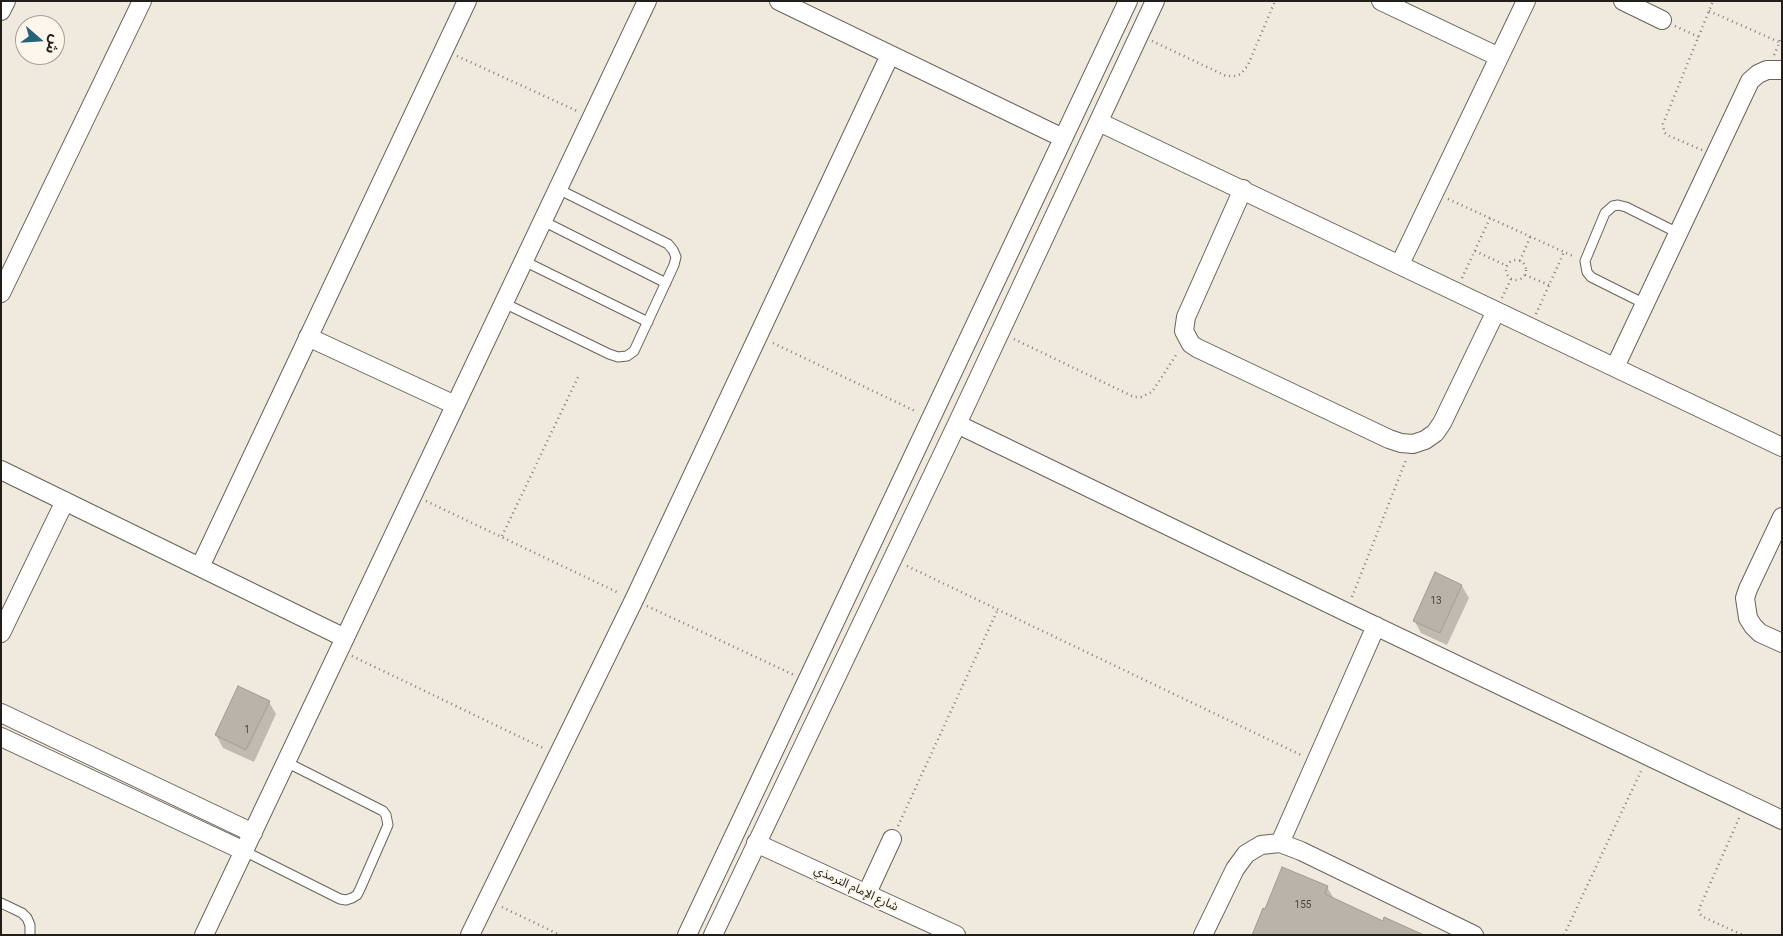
<!DOCTYPE html>
<meta charset="utf-8">
<style>
body{margin:0}
#map{position:relative;width:1783px;height:936px;overflow:hidden;background:#f0e9de;font-family:Roboto,"Noto Sans Arabic",sans-serif}
canvas{display:block}
.frame{position:absolute;inset:0;border:2px solid #221f1b;pointer-events:none}
.north{position:absolute;left:15px;top:15px;width:50px;height:50px;box-sizing:border-box;background:#fdf6eb;border:1px solid #a5a098;border-radius:50%;rotate:109deg;font-size:14px;font-weight:700;line-height:20px;text-align:center;color:#221f1b}
.north::after{content:'';display:block;margin:auto;width:18px;height:22px;background:#28617a;clip-path:polygon(50% 0,100% 100%,50% 72%,0 100%)}
</style>
<div id="map">
<canvas width="1783" height="936"></canvas>
<div class="frame"></div>
<div class="north">ش</div>
</div>
<script>
const context = document.querySelector('canvas').getContext('2d');
context.lineJoin = 'round';
function paint(path, color) {
  context.fillStyle = color;
  context.fill(path, 'evenodd');
}
function shape(rows) {
  const path = new Path2D();
  for (const r of rows) {
    if (r.length === 3) {
      path.moveTo(r[0] + r[2], r[1]);
      path.arc(r[0], r[1], r[2], 0, 2 * Math.PI);
      continue;
    }
    path.moveTo(r[0], r[1]);
    for (let i = 2; i < r.length; i += 2) path.lineTo(r[i], r[i + 1]);
  }
  return path;
}
function strokePath(path, color, width, dash) {
  context.strokeStyle = color;
  context.lineWidth = width;
  context.lineCap = dash ? 'butt' : 'round';
  context.setLineDash(dash || []);
  context.stroke(path);
}
function drawText(font, color, halo, rows, align = 'center') {
  context.font = font + ' Roboto,"Noto Sans Arabic",sans-serif';
  context.lineWidth = 4;
  context.setLineDash([]);
  context.textBaseline = 'middle';
  context.strokeStyle = halo;
  context.fillStyle = color;
  for (const [text, x, y, turn = 0] of rows) {
    context.save();
    context.translate(x, y);
    context.rotate((+turn || 0) * Math.PI / 180);
    context.textAlign = isNaN(turn) ? turn : align;
    if (halo) context.strokeText(text, 0, 0);
    context.fillText(text, 0, 0);
    context.restore();
  }
}
paint(shape([
 [1436,574,1462,586,1469,598,1447,645,1421,633,1414,620],
 [269,702,276,714,254,762,223,748,216,735],
 [1283,868,1327,887,1334,899,1383,922,1253,935]
]), '#0003');
const building = shape([
 [1435,572,1462,585,1440,633,1413,621,1435,572],
 [238,686,270,701,246,750,215,735,238,686],
 [1282,867,1328,886,1325,894,1383,921,1384,917,1424,935,1252,935,1263,908,1265,909,1282,867]
]);
paint(building, '#bab3a9');
strokePath(building, '#a29b91', 1);
const service = shape([
 [543,221,666,283],
 [524,261,648,322],
 [504,303,609,354,618,357,627,356,634,351,674,265,676,257,673,250,668,244,558,189],
 [1645,304,1591,277,1587,272,1585,261,1605,213,1613,206,1618,205,1626,207,1678,233],
 [244,851,340,899,346,900,352,898,357,895,360,889,388,825,386,815,383,811,286,762],
 [1,903,22,913,27,918,30,925,30,935]
]);
const minor = shape([
 [779,1,1063,138],
 [1381,1,1499,57],
 [1623,1,1662,20],
 [1,11,6,1],
 [1099,122,1782,447],
 [1243,189,1186,317,1184,331,1191,344,1197,348,1389,439,1401,443,1413,444,1425,440,1435,433,1442,423,1496,311],
 [1400,264,1526,1],
 [1,293,142,1],
 [308,337,455,405],
 [1615,367,1750,81,1758,74,1767,70,1782,70],
 [957,424,1346,612,1782,820],
 [1,470,345,638],
 [1782,517,1748,589,1745,598,1748,618,1753,626,1760,633,1782,643],
 [200,567,467,1],
 [1,633,65,501],
 [1,713,253,833],
 [1,737,244,851],
 [756,843,956,935],
 [1280,843,1376,626],
 [867,893,892,839],
 [204,935,647,1],
 [470,935,634,600,890,55],
 [687,935,1128,1],
 [713,935,957,424,1155,1],
 [1203,935,1235,869,1246,854,1261,845,1280,843,1301,851,1474,935]
]);
strokePath(service, '#686258', 11);
strokePath(minor, '#686258', 20);
strokePath(shape([
 [1709,11,1779,42],
 [1675,26,1699,37],
 [1152,41,1226,76,1236,76,1241,74,1248,65,1275,1],
 [1774,55,1782,37],
 [457,56,577,111],
 [1702,150,1667,135,1664,132,1663,124,1713,1],
 [1448,199,1575,257],
 [1475,251,1507,266],
 [1516,270,10],
 [1520,261,1530,237],
 [1525,275,1549,285],
 [1462,278,1490,218],
 [1502,298,1511,279],
 [1536,314,1564,252],
 [1014,339,1134,397,1141,397,1152,392,1178,352],
 [773,343,917,412],
 [426,501,619,593],
 [502,536,578,377],
 [907,566,1301,755],
 [1352,597,1406,460],
 [647,606,794,675],
 [352,656,543,748],
 [1739,818,1699,909,1700,914,1703,917,1743,935],
 [898,826,998,609],
 [502,907,560,935],
 [1564,935,1641,771]
]), '#827d76', 2.5, [1, 4]);
strokePath(service, '#fff', 9);
strokePath(minor, '#fff', 18);
drawText('10px', '#48443e', null, [
 ["13",1436,601],
 ["1",247,730],
 ["155",1303,905]
]);
drawText('12px', '#221f1b', '#fdf6eb', [
 ["شارع الإمام الترمذي",856,889,25]
]);
</script>
